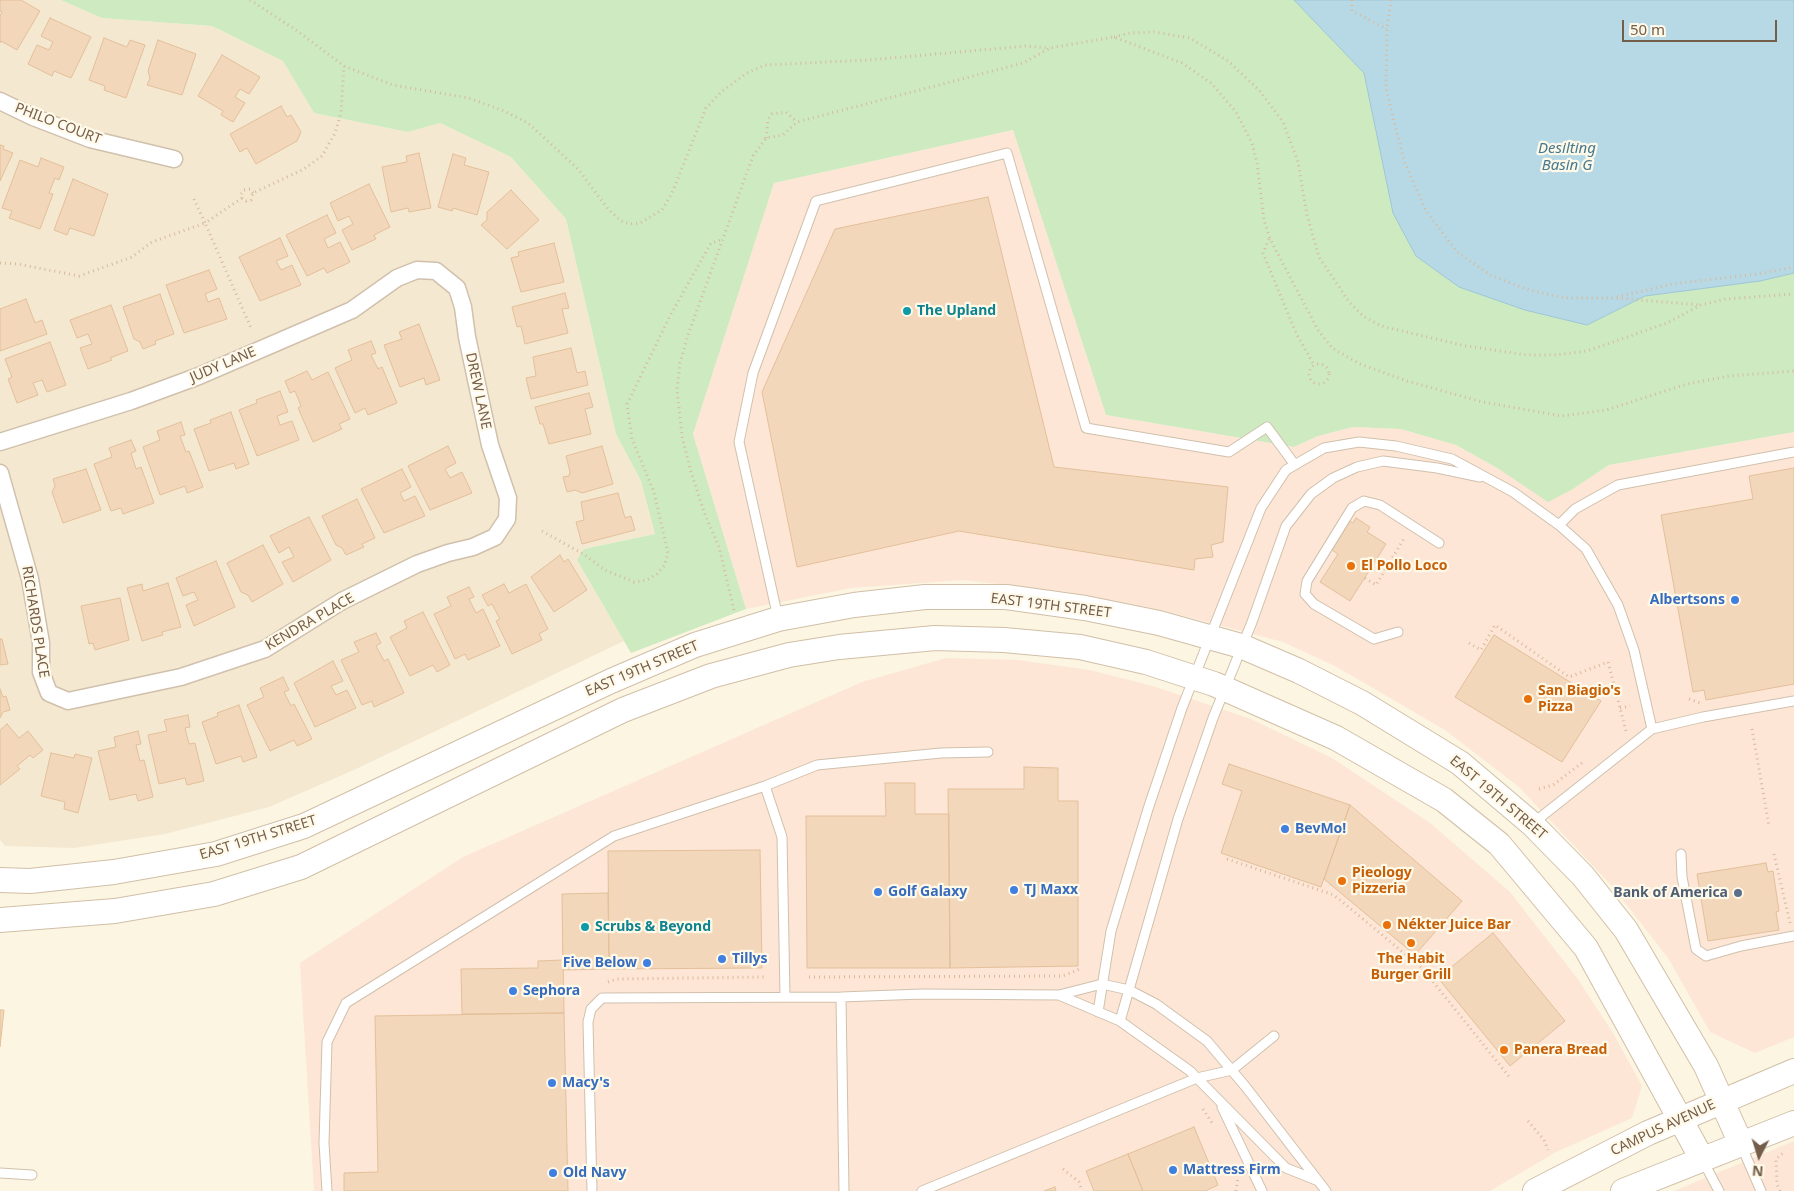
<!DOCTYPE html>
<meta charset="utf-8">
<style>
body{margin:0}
#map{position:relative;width:1794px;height:1191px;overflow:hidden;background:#fcf5e2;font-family:"Noto Sans",sans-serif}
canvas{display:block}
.north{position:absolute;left:1734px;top:1131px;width:50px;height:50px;-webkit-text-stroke:4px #fff9e9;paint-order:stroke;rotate:185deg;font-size:14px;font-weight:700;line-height:20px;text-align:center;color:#745d49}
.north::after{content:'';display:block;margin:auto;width:18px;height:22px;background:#745d49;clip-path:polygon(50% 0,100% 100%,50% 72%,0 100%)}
.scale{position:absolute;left:1622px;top:20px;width:155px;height:22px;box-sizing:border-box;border:2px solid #745d49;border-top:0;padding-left:6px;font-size:15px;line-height:18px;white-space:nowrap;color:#745d49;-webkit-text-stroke:4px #fff9e9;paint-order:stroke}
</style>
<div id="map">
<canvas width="1794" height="1191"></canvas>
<div class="north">N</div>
<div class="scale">50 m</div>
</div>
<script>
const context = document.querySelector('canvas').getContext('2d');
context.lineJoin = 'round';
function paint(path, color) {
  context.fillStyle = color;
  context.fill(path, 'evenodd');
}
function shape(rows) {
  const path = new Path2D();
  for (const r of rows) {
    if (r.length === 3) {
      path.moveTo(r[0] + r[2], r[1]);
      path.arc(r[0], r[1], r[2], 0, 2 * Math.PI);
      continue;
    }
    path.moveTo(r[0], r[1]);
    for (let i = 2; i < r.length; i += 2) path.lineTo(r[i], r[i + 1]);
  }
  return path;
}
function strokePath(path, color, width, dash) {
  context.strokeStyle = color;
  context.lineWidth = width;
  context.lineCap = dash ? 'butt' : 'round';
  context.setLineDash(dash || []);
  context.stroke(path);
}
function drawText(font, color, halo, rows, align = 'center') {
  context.font = font + ' "Noto Sans",sans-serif';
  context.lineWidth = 4.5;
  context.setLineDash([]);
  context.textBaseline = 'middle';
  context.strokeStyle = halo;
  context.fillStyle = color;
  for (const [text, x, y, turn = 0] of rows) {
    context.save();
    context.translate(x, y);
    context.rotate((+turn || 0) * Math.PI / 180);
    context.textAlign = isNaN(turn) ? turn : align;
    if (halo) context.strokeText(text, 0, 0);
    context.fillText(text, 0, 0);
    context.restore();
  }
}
paint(shape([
 [0,0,61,0,102,18,212,26,283,61,314,113,408,132,440,123,511,157,566,219,616,434,641,481,655,534,584,549,577,560,624,641,356,769,269,807,165,834,74,848,5,846,0,840]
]), '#f4e8d1');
paint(shape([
 [1013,130,1106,415,1294,447,1318,436,1353,427,1401,429,1456,445,1499,469,1573,489,1609,465,1794,432,1794,1037,1755,1053,1710,1032,1668,958,1612,886,1519,787,1445,730,1335,666,1283,642,1165,611,1067,592,963,580,851,588,746,609,693,434,774,183],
 [946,658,1018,660,1090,670,1153,686,1251,719,1332,758,1430,823,1510,892,1577,978,1613,1033,1642,1086,1632,1118,1556,1152,1490,1191,314,1191,300,963,463,857,862,682],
 [1794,1141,1794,1191,1674,1191]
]), '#fde6d6');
paint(shape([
 [61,0,1794,0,1794,432,1609,465,1573,489,1548,502,1499,469,1456,445,1401,429,1353,427,1318,436,1294,447,1106,415,1013,130,774,183,693,434,746,609,631,653,577,560,584,549,655,534,641,481,616,434,566,219,511,157,440,123,408,132,314,113,283,61,212,26,102,18]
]), '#cdeac1');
const water = shape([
 [1294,0,1794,0,1794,273,1760,281,1645,296,1587,325,1525,310,1459,287,1416,256,1393,213,1364,73,1294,0]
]);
paint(water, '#b7d9e6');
strokePath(water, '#9dc7d8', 1);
const building = shape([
 [0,0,21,0,40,11,17,50,1,41,0,43,0,16,2,12,0,11,0,0],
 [50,18,91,37,71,78,54,71,52,76,28,64,37,45,49,50,53,42,41,36,50,18],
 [104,38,127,47,130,40,145,45,126,98,104,90,105,86,89,80,104,38],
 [158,40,196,54,182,95,147,85,150,78,148,71,158,40],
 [222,55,260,77,249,94,240,89,235,97,245,103,233,122,221,115,223,111,198,96,222,55],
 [281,106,287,117,291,115,301,132,297,141,256,164,247,148,240,152,230,134,281,106],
 [0,145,4,146,3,149,13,153,0,181,0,145],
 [419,153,431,208,409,212,408,208,391,212,382,167,407,162,406,156,419,153],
 [453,154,466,158,464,165,489,172,477,215,453,208,452,211,438,207,453,154],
 [41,158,64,167,59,180,55,178,49,193,53,194,40,229,9,218,12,211,2,208,20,160,38,167,41,158],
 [73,179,108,194,94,236,70,228,67,235,54,230,73,179],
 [369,184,390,227,374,235,376,239,352,250,342,230,353,224,349,216,338,221,330,203,369,184],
 [511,190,539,220,507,249,481,225,487,220,487,212,511,190],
 [988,197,1054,467,1228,487,1223,542,1211,545,1213,557,1195,559,1194,570,959,531,797,567,762,392,835,229,988,197],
 [327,215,336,233,324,239,328,248,340,242,350,262,327,273,324,268,307,276,286,235,327,215],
 [280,238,288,256,276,261,281,270,292,265,301,285,260,301,239,257,280,238],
 [554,243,564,282,521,292,511,258,519,256,518,252,554,243],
 [209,270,217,289,205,294,208,302,219,298,227,319,184,333,166,285,209,270],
 [565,293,569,308,562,309,568,333,525,344,521,326,517,327,512,307,565,293],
 [160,294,174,334,155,341,156,344,143,349,140,342,134,339,123,307,160,294],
 [26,299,35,323,42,320,47,334,0,351,0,309,26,299],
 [111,305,128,351,110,358,112,360,88,369,80,348,92,344,88,334,77,338,70,320,111,305],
 [419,324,440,380,426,385,424,378,400,387,384,345,402,339,399,332,419,324],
 [371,341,376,353,371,355,378,369,382,367,397,403,368,415,365,408,355,413,335,368,352,360,348,350,371,341],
 [50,342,66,385,47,392,42,380,33,383,38,395,17,403,8,379,12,377,5,359,50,342],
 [571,348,577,373,585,371,588,385,531,399,526,378,536,376,533,357,571,348],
 [307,371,312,380,328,372,350,419,339,424,342,429,313,442,298,408,301,406,295,391,290,393,285,381,307,371],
 [280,391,288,412,277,416,280,425,292,421,299,440,257,456,239,410,257,403,256,400,280,391],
 [589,393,593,407,585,409,591,434,549,444,543,424,540,424,535,407,589,393],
 [231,412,249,464,236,469,234,463,209,471,194,429,211,423,210,420,231,412],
 [181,422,185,435,180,436,186,452,189,451,203,487,187,493,185,486,160,495,143,447,160,440,157,431,181,422],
 [131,440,136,451,131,453,136,469,141,467,154,503,123,514,121,508,111,511,94,464,112,457,109,448,131,440],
 [448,446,456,463,445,469,450,478,462,472,472,493,430,510,408,466,448,446],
 [602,446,613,484,582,493,575,490,567,492,563,477,569,476,570,472,566,456,602,446],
 [1794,468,1794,684,1706,700,1704,690,1693,692,1661,515,1753,499,1749,476,1794,468],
 [86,469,101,510,63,523,52,492,55,486,53,479,86,469],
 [402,469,411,487,400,493,404,501,415,496,425,516,384,533,361,489,402,469],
 [618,493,625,518,631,516,635,530,582,544,576,522,584,520,581,502,618,493],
 [357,499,375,538,362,544,364,547,346,555,342,548,336,545,322,516,357,499],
 [309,517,331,560,293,582,282,562,294,557,289,547,279,553,270,536,309,517],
 [1356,518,1370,527,1367,532,1386,544,1350,601,1320,582,1338,554,1332,550,1350,521,1353,523,1356,518],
 [263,545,283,584,252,602,248,595,241,592,227,563,263,545],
 [560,555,564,562,568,559,587,590,554,612,531,577,560,555],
 [216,561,235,607,194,626,186,605,198,600,194,592,183,596,176,578,216,561],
 [168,583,181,627,162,632,163,635,142,641,127,588,142,584,143,591,168,583],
 [504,584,509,593,526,584,548,629,539,634,542,640,512,654,496,621,500,619,492,604,488,606,482,595,504,584],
 [469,587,474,597,469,599,476,613,483,609,500,646,468,660,465,654,455,659,434,614,451,606,447,597,469,587],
 [120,598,129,640,95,650,93,643,89,644,81,606,120,598],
 [423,612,450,665,437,672,433,665,410,676,390,637,407,628,404,621,423,612],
 [376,633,381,643,376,646,384,661,388,659,404,693,374,707,372,701,362,705,341,660,359,652,354,642,376,633],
 [1494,635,1601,701,1562,762,1455,697,1494,635],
 [0,639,2,639,8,664,0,665,0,639],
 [333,661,343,681,331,686,336,695,347,690,356,708,315,727,294,683,333,661],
 [283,677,289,690,284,692,291,706,294,704,312,739,297,746,294,740,270,751,247,705,264,697,260,688,283,677],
 [0,689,3,697,6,696,10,710,3,712,0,718,0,689],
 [239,705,257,757,243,762,241,756,216,764,202,722,218,716,217,713,239,705],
 [188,715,190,727,185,728,189,744,195,743,204,781,187,785,185,778,159,784,148,735,167,731,164,720,188,715],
 [7,724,19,738,28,731,43,750,33,758,30,755,17,766,20,769,0,785,0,730,7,724],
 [138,731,141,744,136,745,140,761,144,760,153,797,138,801,136,794,110,800,98,751,116,747,114,737,138,731],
 [51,753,74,758,75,754,92,758,78,813,64,809,65,802,41,796,51,753],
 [1229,764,1350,805,1321,887,1221,853,1242,791,1222,784,1229,764],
 [1024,767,1058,768,1058,801,1078,801,1078,966,950,968,948,789,1024,789,1024,767],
 [885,783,915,783,915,814,949,814,950,968,807,968,806,816,886,816,885,783],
 [1350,805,1462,901,1415,955,1324,879,1350,805],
 [760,850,762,968,609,969,608,851,760,850],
 [1766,863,1768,872,1773,871,1779,911,1776,912,1779,930,1708,941,1697,874,1766,863],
 [608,893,609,969,563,970,562,894,608,893],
 [1493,933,1565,1021,1510,1066,1438,978,1493,933],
 [563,960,564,1013,462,1014,461,969,538,968,538,961,563,960],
 [0,1010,4,1010,0,1047,0,1010],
 [564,1013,568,1191,344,1191,344,1173,378,1172,375,1016,564,1013],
 [1194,1127,1218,1185,1205,1191,1143,1191,1128,1154,1194,1127],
 [1128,1154,1143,1191,1094,1191,1086,1171,1128,1154],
 [1055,1187,1056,1191,1044,1191,1055,1187]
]);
paint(building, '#f2d7ba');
strokePath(building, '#e4c09a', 1);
const service = shape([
 [1559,525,1575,509,1618,485,1794,452],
 [778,618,739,442,753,373,816,201,1007,153,1086,428,1229,452,1267,427,1295,465],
 [1398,632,1374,639,1314,604,1305,594,1307,581,1352,508,1364,501,1380,505,1439,543],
 [765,786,817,765,941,753,988,752],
 [1532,824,1652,729,1703,717,1794,701],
 [1681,854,1682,877,1696,949,1706,956,1741,946,1794,936],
 [1059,995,1120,1021,1190,1071,1286,1168,1316,1180],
 [841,997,844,1191],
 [1098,1012,1111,931,1148,809,1182,708,1261,508,1286,470,1324,448,1359,442,1396,446,1452,459,1513,492,1559,525,1586,549,1618,605,1634,650,1652,729],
 [1120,1021,1178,819,1213,718,1252,622,1286,526,1311,494,1333,478,1357,467,1383,461,1437,468,1480,477],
 [1222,1107,1262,1191],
 [1741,1145,1761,1191],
 [1703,1161,1719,1191],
 [0,1173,32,1175],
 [327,1191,324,1143,327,1042,346,1003,614,836,765,786,782,837,785,997],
 [592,1191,588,1022,591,1009,602,998,841,997,922,994,1059,995,1102,984,1129,990,1156,1004,1207,1041,1245,1086,1326,1191],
 [922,1191,1197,1078,1232,1070,1274,1036]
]);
const minor = shape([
 [0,101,33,117,90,139,174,159],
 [0,442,131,401,199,376,352,310,397,278,417,270,436,271,457,288,463,307,467,337,490,445,508,498,507,519,495,537,473,547,448,553,417,564,342,601,265,649,181,677,68,701,49,693,41,672,41,643,30,579,0,473]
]);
const secondary = shape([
 [0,880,30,881,114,872,216,854,304,826,611,681,695,645,778,619,854,605,925,597,1006,597,1085,608,1159,623,1241,646,1299,671,1362,703,1460,763,1532,824,1583,876,1626,930,1706,1066,1741,1144],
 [0,920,115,911,214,894,301,867,623,710,711,676,789,655,839,647,935,638,1004,640,1080,647,1146,662,1214,684,1336,738,1444,800,1499,844,1586,948,1702,1159],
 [1535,1191,1648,1133,1794,1071],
 [1623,1191,1794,1123]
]);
strokePath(service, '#d0c0ac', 11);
strokePath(minor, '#d0c0ac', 19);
strokePath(secondary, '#d1bfa7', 26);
strokePath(shape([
 [250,0,296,30,344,66,393,85,469,98,504,111,528,123,578,169,608,209,621,221,630,224,640,223,662,210,672,193,706,108,721,92,747,73,765,65,869,60,1026,46,1050,48],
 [1352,0,1352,11,1387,29],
 [1391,0,1387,29,1386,88,1394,122,1405,163,1426,211,1457,252,1490,275,1529,290,1565,298,1614,298,1701,305],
 [1114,37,1130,33,1154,32,1190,38,1228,61,1259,90,1283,122,1298,162,1307,215,1319,257,1349,302,1363,316,1381,326,1466,346,1527,355,1556,355,1587,351,1667,323,1701,305,1726,299,1794,294],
 [766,138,768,119,772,114,786,112,797,122],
 [253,193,250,189,244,190,241,194,242,198,246,201,251,200,253,193,304,169,322,156,335,133,341,113,344,66],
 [194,199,205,223,242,198],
 [1269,239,1263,253,1296,333,1314,365],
 [0,263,18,264,79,276,132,257,152,242,205,223,251,328],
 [1617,297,1672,284,1758,274,1794,267],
 [1319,374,10],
 [542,531,585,555,605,570,634,582,647,580,657,574,664,566,668,553,654,492,632,439,627,404,671,314,711,243,721,240],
 [1365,578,1376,585,1405,537],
 [734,610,719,547,704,512,690,469,682,436,677,390,680,363,689,332,753,156,766,138,783,135,797,122,1023,63,1050,48,1114,37,1182,63,1211,83,1236,112,1252,143,1257,163,1264,220,1270,239,1318,330,1332,348,1360,364,1407,381,1483,402,1561,416,1606,410,1687,384,1729,376,1794,371],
 [1469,643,1481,650,1495,625,1569,677,1608,662,1626,731,1624,732],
 [1689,699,1700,703],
 [1620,708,1630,706],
 [1752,729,1769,826],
 [1539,789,1553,785,1583,762],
 [1774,854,1790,923],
 [1227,859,1334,895,1422,968,1511,1079],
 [809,977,1063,976,1082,968],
 [608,982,617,979,764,977],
 [1203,1109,1212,1123],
 [1528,1121,1544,1140,1548,1150],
 [1063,1169,1079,1182,1082,1191],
 [1236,1191,1238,1177],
 [1780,1191,1777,1184,1776,1159,1783,1153]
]), '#d6ba9d', 3, [1, 4]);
strokePath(service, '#fff', 9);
strokePath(minor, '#fff', 16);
strokePath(secondary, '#fff', 24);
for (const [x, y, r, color] of [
 [907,311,5,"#0f9aa8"],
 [1351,566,5,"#e8710a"],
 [1735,600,5,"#3f7fe0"],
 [1528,699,5,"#e8710a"],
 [1285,829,5,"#3f7fe0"],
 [1342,881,5,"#e8710a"],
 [1014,890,5,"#3f7fe0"],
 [878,892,5,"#3f7fe0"],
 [1738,893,5,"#5c6f8a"],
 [1387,925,5,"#e8710a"],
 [585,927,5,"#0f9aa8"],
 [1411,943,5,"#e8710a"],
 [722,959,5,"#3f7fe0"],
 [647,963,5,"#3f7fe0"],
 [513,991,5,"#3f7fe0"],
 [1504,1050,5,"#e8710a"],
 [552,1083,5,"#3f7fe0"],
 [1173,1170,5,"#3f7fe0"],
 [553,1173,5,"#3f7fe0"]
]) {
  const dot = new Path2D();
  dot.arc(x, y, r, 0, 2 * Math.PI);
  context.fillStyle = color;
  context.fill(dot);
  strokePath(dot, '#fff9e9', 2);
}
drawText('14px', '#745d49', '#fff9e9', [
 ["PHILO COURT",58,124,21],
 ["JUDY LANE",223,365,-23],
 ["DREW LANE",478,391,78],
 ["EAST 19TH STREET",1051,606,7],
 ["RICHARDS PLACE",35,622,81],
 ["KENDRA PLACE",310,622,-30],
 ["EAST 19TH STREET",642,669,-23],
 ["EAST 19TH STREET",1498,798,40],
 ["EAST 19TH STREET",258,838,-17],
 ["CAMPUS AVENUE",1663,1128,-25]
]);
drawText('bold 14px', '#0d838f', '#fff9e9', [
 ["The Upland",917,311],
 ["Scrubs & Beyond",595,927]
], 'left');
drawText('bold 14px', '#c56008', '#fff9e9', [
 ["El Pollo Loco",1361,566],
 ["San Biagio's",1538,691],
 ["Pizza",1538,707],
 ["Pieology",1352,873],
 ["Pizzeria",1352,889],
 ["Nékter Juice Bar",1397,925],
 ["The Habit",1411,959,"center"],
 ["Burger Grill",1411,975,"center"],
 ["Panera Bread",1514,1050]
], 'left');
drawText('bold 14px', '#366cbe', '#fff9e9', [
 ["Albertsons",1725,600,"right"],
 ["BevMo!",1295,829],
 ["TJ Maxx",1024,890],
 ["Golf Galaxy",888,892],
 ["Tillys",732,959],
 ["Five Below",637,963,"right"],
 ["Sephora",523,991],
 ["Macy's",562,1083],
 ["Mattress Firm",1183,1170],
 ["Old Navy",563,1173]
], 'left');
drawText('bold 14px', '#4e5e75', '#fff9e9', [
 ["Bank of America",1728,893]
], 'right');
drawText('italic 15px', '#45798f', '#fff9e9', [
 ["Desilting",1567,149],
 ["Basin G",1567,166]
]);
</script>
